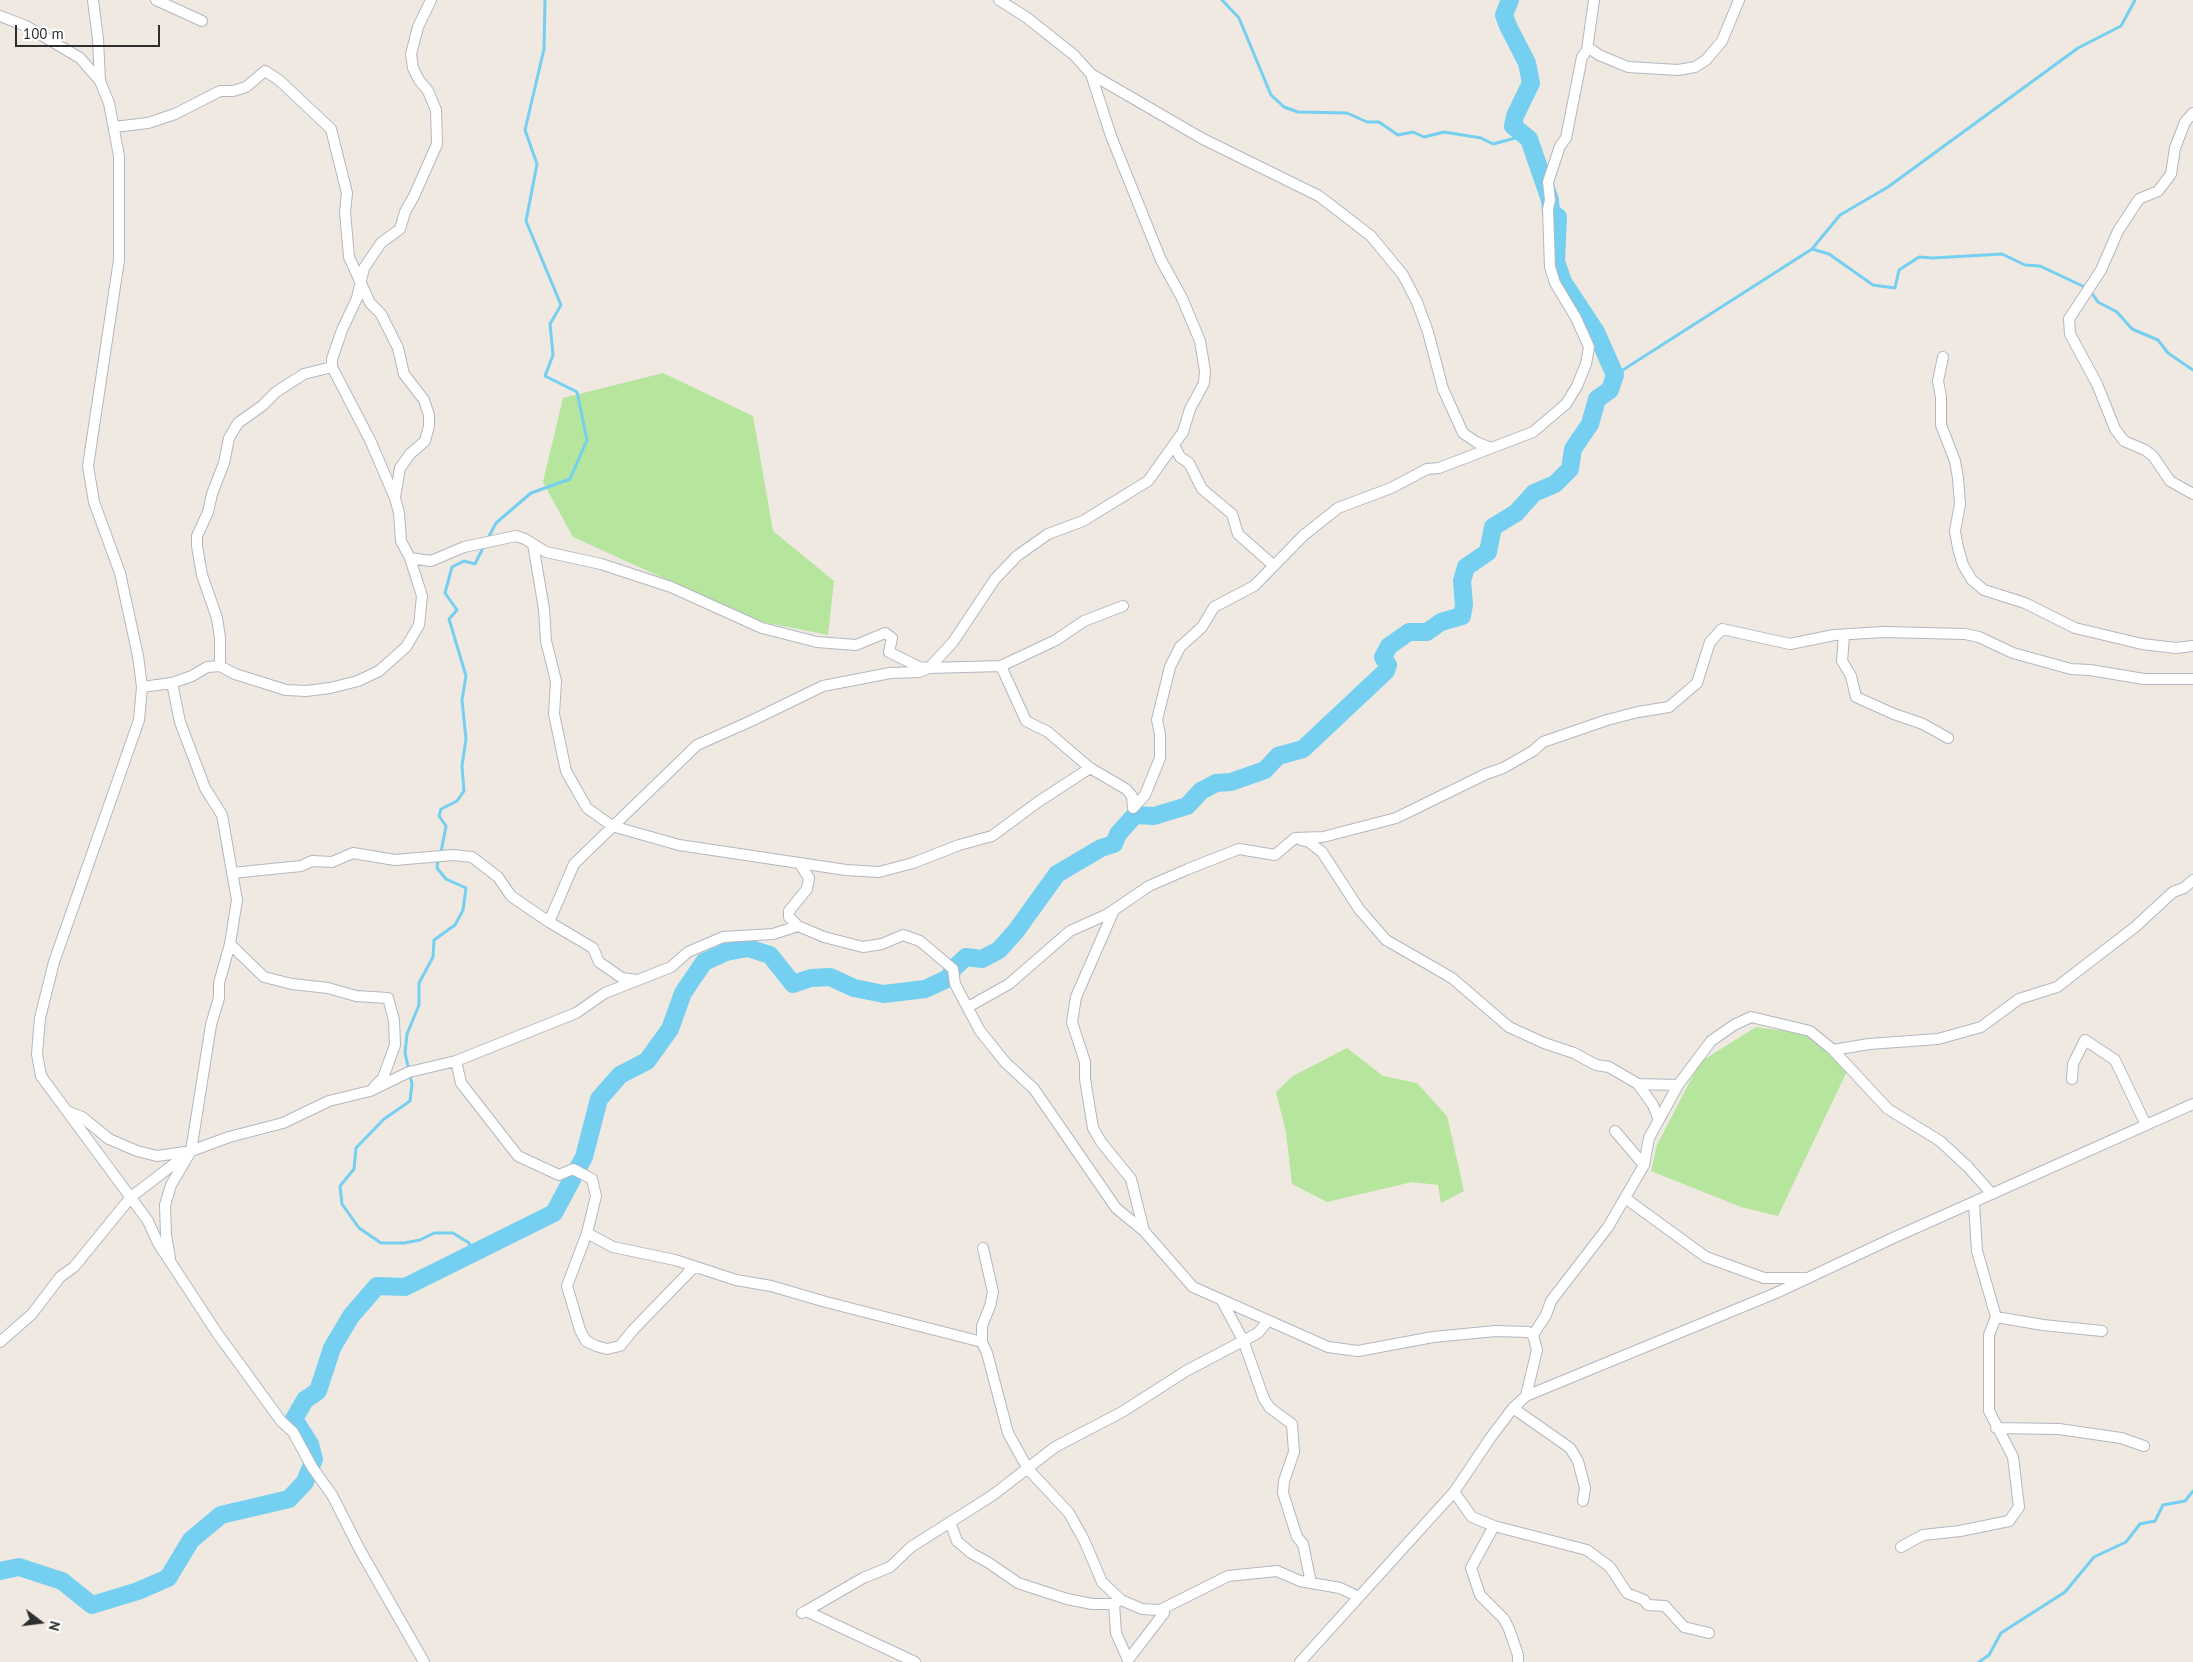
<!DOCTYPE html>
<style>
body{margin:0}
#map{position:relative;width:2193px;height:1662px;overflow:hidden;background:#efe9e1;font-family:"PT Sans",sans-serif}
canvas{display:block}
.north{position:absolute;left:15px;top:1597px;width:50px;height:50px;-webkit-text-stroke:4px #fff;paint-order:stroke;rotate:105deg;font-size:14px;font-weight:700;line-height:20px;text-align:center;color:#2e2e2e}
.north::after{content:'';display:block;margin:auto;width:18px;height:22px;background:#2e2e2e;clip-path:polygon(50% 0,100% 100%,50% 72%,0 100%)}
.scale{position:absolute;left:15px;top:25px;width:145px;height:22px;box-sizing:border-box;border:2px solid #2e2e2e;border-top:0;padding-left:6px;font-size:15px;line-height:18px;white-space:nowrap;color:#2e2e2e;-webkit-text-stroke:4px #fff;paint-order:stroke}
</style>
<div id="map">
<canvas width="2193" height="1662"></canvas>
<div class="north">N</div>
<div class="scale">100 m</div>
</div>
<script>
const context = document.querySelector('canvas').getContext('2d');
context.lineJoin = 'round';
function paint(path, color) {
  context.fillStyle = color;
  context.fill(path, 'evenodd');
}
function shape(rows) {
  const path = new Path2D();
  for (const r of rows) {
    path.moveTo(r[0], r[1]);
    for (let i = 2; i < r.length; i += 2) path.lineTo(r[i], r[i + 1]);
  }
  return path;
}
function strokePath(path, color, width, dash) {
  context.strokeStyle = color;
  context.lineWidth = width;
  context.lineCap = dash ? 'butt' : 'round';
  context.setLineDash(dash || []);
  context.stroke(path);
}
paint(shape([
 [663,373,753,416,773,531,834,581,828,635,758,621,573,537,543,482,563,398],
 [1756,1027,1806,1034,1848,1069,1778,1216,1741,1207,1651,1171,1657,1145,1700,1062],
 [1347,1048,1383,1076,1417,1083,1447,1116,1464,1191,1441,1203,1438,1185,1412,1182,1327,1202,1292,1184,1286,1132,1276,1092,1293,1076]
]), '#b6e59e');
strokePath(shape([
 [1222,0,1239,18,1271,95,1284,107,1298,112,1347,113,1367,122,1379,122,1398,135,1413,132,1424,137,1444,132,1481,138,1493,144,1523,136],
 [1812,249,1829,254,1873,285,1895,288,1899,270,1919,257,1933,258,2002,254,2025,265,2040,266,2089,289,2098,302,2117,312,2132,329,2158,340,2168,353,2193,370],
 [1615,375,1812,249,1840,215,1888,187,2078,48,2121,26,2135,0],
 [487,540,496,523,531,493,570,479,587,440,577,392,545,376,553,355,550,324,561,305,526,221,537,164,525,130,544,49,545,0],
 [441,852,446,826,439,816,441,809,457,801,464,791,462,766,466,739,462,700,466,676,449,619,457,610,445,593,452,567,464,561,475,564,484,546],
 [438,860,437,868,446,879,466,888,463,910,455,925,434,940,433,957,419,983,419,1005,407,1034,405,1053,412,1084,410,1101,384,1119,356,1148,354,1169,340,1186,342,1204,359,1228,381,1243,404,1243,420,1240,434,1233,453,1233,469,1243,473,1255],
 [1979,1662,1989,1655,2001,1633,2065,1592,2094,1557,2126,1542,2140,1524,2155,1521,2163,1505,2185,1501,2193,1491]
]), '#75cff0', 3);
strokePath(shape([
 [0,1571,19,1567,62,1581,92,1605,138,1591,168,1578,191,1540,221,1515,289,1499,305,1482,314,1459,310,1444,294,1419,305,1400,318,1391,332,1348,351,1316,377,1286,405,1287,554,1213,584,1157,599,1099,620,1075,647,1061,670,1029,683,993,704,962,726,952,748,948,770,955,793,984,811,978,830,977,854,988,884,994,925,989,949,978,953,969,966,957,982,959,999,950,1016,931,1057,874,1101,848,1114,844,1118,834,1135,815,1154,816,1187,806,1201,791,1216,783,1231,782,1265,770,1278,756,1303,749,1386,671,1388,665,1383,657,1389,646,1409,632,1427,632,1441,622,1462,616,1464,605,1462,581,1466,567,1488,552,1493,527,1516,513,1534,493,1555,484,1570,469,1573,449,1590,424,1597,399,1610,390,1615,375,1596,332,1563,282,1556,261,1558,217,1551,212,1550,200,1529,139,1513,126,1515,116,1531,83,1527,63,1508,26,1504,15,1510,0]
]), '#75cff0', 18);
const minor = shape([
 [93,0,98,39,100,81],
 [156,0,202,21],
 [431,0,418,27,411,54,413,68,419,80,428,91,436,110,437,144,414,196,405,212,400,229,381,243,364,268,357,298,342,330,332,359,332,367,370,440,395,498,399,513,401,541,410,558,431,561,464,547,516,536,525,539,546,552,601,564,671,587,762,628,817,642,856,645,885,633,892,638,889,652,919,667,929,668,1001,666,1056,640,1084,621,1123,606],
 [0,16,26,26,80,58,100,81,109,103,119,156,119,260,88,466,94,502,120,573,138,656,142,687,139,720,54,962,40,1018,37,1054,41,1076,148,1221,158,1243,217,1333,281,1421,293,1432,312,1467,332,1495,360,1550,424,1662],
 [1587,50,1594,0],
 [1091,74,1203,139,1319,196,1371,236,1403,275,1417,302,1428,332,1443,389,1463,433,1476,442,1491,448],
 [2193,113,2185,122,2175,148,2171,174,2158,191,2139,199,2118,231,2101,270,2069,319,2070,334,2097,384,2115,429,2124,441,2145,450,2153,456,2170,481,2193,494],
 [114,127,148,123,175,114,220,91,233,91,246,87,265,71,279,80,331,129,347,193,345,212,349,257,370,303,381,314,398,348,404,374,424,400,429,415,429,426,425,441,410,454,400,468,395,497],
 [1943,357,1938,381,1941,397,1941,425,1955,461,1958,478,1960,504,1955,531,1958,548,1963,565,1972,580,1984,590,2025,603,2075,628,2142,644,2176,648,2193,646],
 [1174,445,1180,457,1189,463,1202,489,1232,514,1238,534,1273,565],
 [533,544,544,609,546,641,556,681,554,714,566,771,587,808,612,826,679,845,846,870,879,872,913,863,959,845,992,836,1038,802,1090,768],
 [1844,636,1842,661,1851,676,1856,697,1894,714,1923,724,1948,738],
 [220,666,220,638,217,618,202,575,197,546,197,536,208,512,212,494,224,463,229,438,238,423,262,406,276,392,304,374,332,367],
 [1001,666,1026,721,1048,732,1090,768,1126,789,1132,796,1133,808,1145,795,1160,758,1160,734,1157,720,1170,667,1180,647,1202,627,1214,607,1254,586,1304,535,1338,508,1391,488,1427,469,1439,468,1533,432,1566,404,1577,386,1586,364,1589,347,1576,318,1555,283,1550,267,1548,209,1550,200,1548,182,1560,146,1566,138,1582,57,1587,50,1592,50,1599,55,1628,67,1678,70,1695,67,1706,60,1722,41,1739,0],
 [142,687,172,683,192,676,207,667,220,666,235,674,286,690,306,691,330,688,358,681,379,671,406,647,419,625,422,596,410,558],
 [1301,840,1309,842,1322,852,1359,909,1386,940,1452,978,1509,1027,1544,1043,1574,1053,1596,1065,1609,1067,1638,1084,1653,1105,1659,1120],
 [232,873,301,866,312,861,332,862,353,853,395,860,453,855,472,857,498,877,511,896,549,922],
 [1114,910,1076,997,1072,1022,1085,1062,1085,1079,1093,1128,1101,1142,1131,1179,1144,1231,1193,1287,1328,1347,1358,1351,1433,1337,1496,1331,1528,1332,1533,1335,1537,1350,1526,1396],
 [798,926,789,917,789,911,807,889,809,878,800,864],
 [230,944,264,977,292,984,328,988,356,996,388,998,394,1020,395,1045,383,1078,374,1087],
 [637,980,622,978,599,962,593,948,549,922,574,864,697,745,751,721,823,686,890,673,919,672,929,668,953,642,995,579,1017,556,1048,534,1083,521,1148,481,1183,432,1190,409,1204,383,1205,371,1200,341,1182,298,1161,260,1111,136,1091,74,1074,55,1026,17,999,0],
 [968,1007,1009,984,1070,931,1108,914,1149,886,1188,869,1239,849,1275,855,1295,838,1323,837,1396,818,1486,774,1503,768,1533,751,1543,742,1607,720,1638,712,1669,707,1697,683,1710,642,1722,629,1790,644,1834,635,1884,632,1965,634,1979,637,2013,653,2071,669,2090,670,2144,679,2193,679],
 [1833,1050,1869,1044,1938,1039,1981,1027,2019,999,2057,987,2135,927,2173,892,2184,888,2193,880],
 [456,1061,461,1083,518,1156,559,1175,573,1169,592,1179,596,1196,587,1233,613,1247,675,1260,736,1280,771,1286,826,1302,982,1342],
 [2072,1079,2073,1064,2085,1040,2115,1060,2146,1125],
 [1638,1084,1678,1085],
 [69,1112,82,1117,109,1139,137,1151,157,1156,185,1152],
 [1615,1131,1644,1165],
 [1625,1198,1706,1257,1764,1278,1803,1278],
 [587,1233,567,1286,580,1330,586,1341,596,1346,607,1349,620,1346,633,1330,694,1267],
 [983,1248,993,1292,990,1306,982,1326,982,1342,987,1353,1008,1433,1028,1469,1069,1513,1084,1540,1102,1582,1121,1600,1142,1609,1160,1610,1228,1576,1277,1571,1300,1581,1340,1588,1359,1597],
 [170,1258,166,1235,165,1205,171,1185,191,1151,211,1025,219,998,219,983,230,944,237,900,222,815,205,788,180,722,172,683],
 [1222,1301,1243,1340,1264,1399,1270,1408,1292,1424,1294,1452,1284,1481,1283,1493,1297,1537,1303,1544,1311,1583],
 [1996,1317,2043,1325,2102,1331],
 [1533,1335,1546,1315,1551,1301,1608,1227,1644,1165,1649,1138,1678,1085,1711,1041,1734,1025,1751,1017,1810,1031,1833,1050,1888,1109,1940,1141,1968,1167,1992,1194],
 [0,1342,32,1314,60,1277,74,1267,131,1197,191,1151,229,1137,283,1123,329,1101,370,1091,409,1072,456,1061,576,1013,605,993,671,967,688,952,723,937,773,934,798,926,824,937,863,947,882,944,903,935,920,941,953,969,955,984,980,1031,1005,1062,1034,1089,1116,1208,1144,1231],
 [1513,1408,1570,1448,1578,1461,1585,1488,1583,1501],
 [1996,1428,2059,1429,2121,1438,2144,1446],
 [1454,1492,1472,1517,1494,1526,1587,1550,1610,1567,1627,1593,1644,1600,1648,1605,1665,1606,1684,1627,1709,1633],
 [950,1522,957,1541,971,1553,989,1563,1018,1583,1067,1599,1092,1604,1114,1604,1121,1600],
 [1494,1526,1471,1568,1480,1595,1504,1619,1509,1629,1518,1655,1518,1662],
 [1901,1547,1923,1535,1960,1531,2009,1521,2019,1507,2013,1457,1989,1411,1989,1335,1996,1317,1977,1251,1974,1203],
 [1114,1604,1116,1633,1128,1660,1164,1613],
 [806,1611,863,1578,890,1567,911,1547,993,1495,1055,1447,1122,1412,1186,1371,1258,1333,1267,1322],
 [802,1613,806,1611,915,1662],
 [1300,1662,1454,1492,1491,1437,1513,1408,1526,1396,1776,1293,1893,1238,2193,1104]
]);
strokePath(minor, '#b4b7c1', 12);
strokePath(minor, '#fff', 10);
</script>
